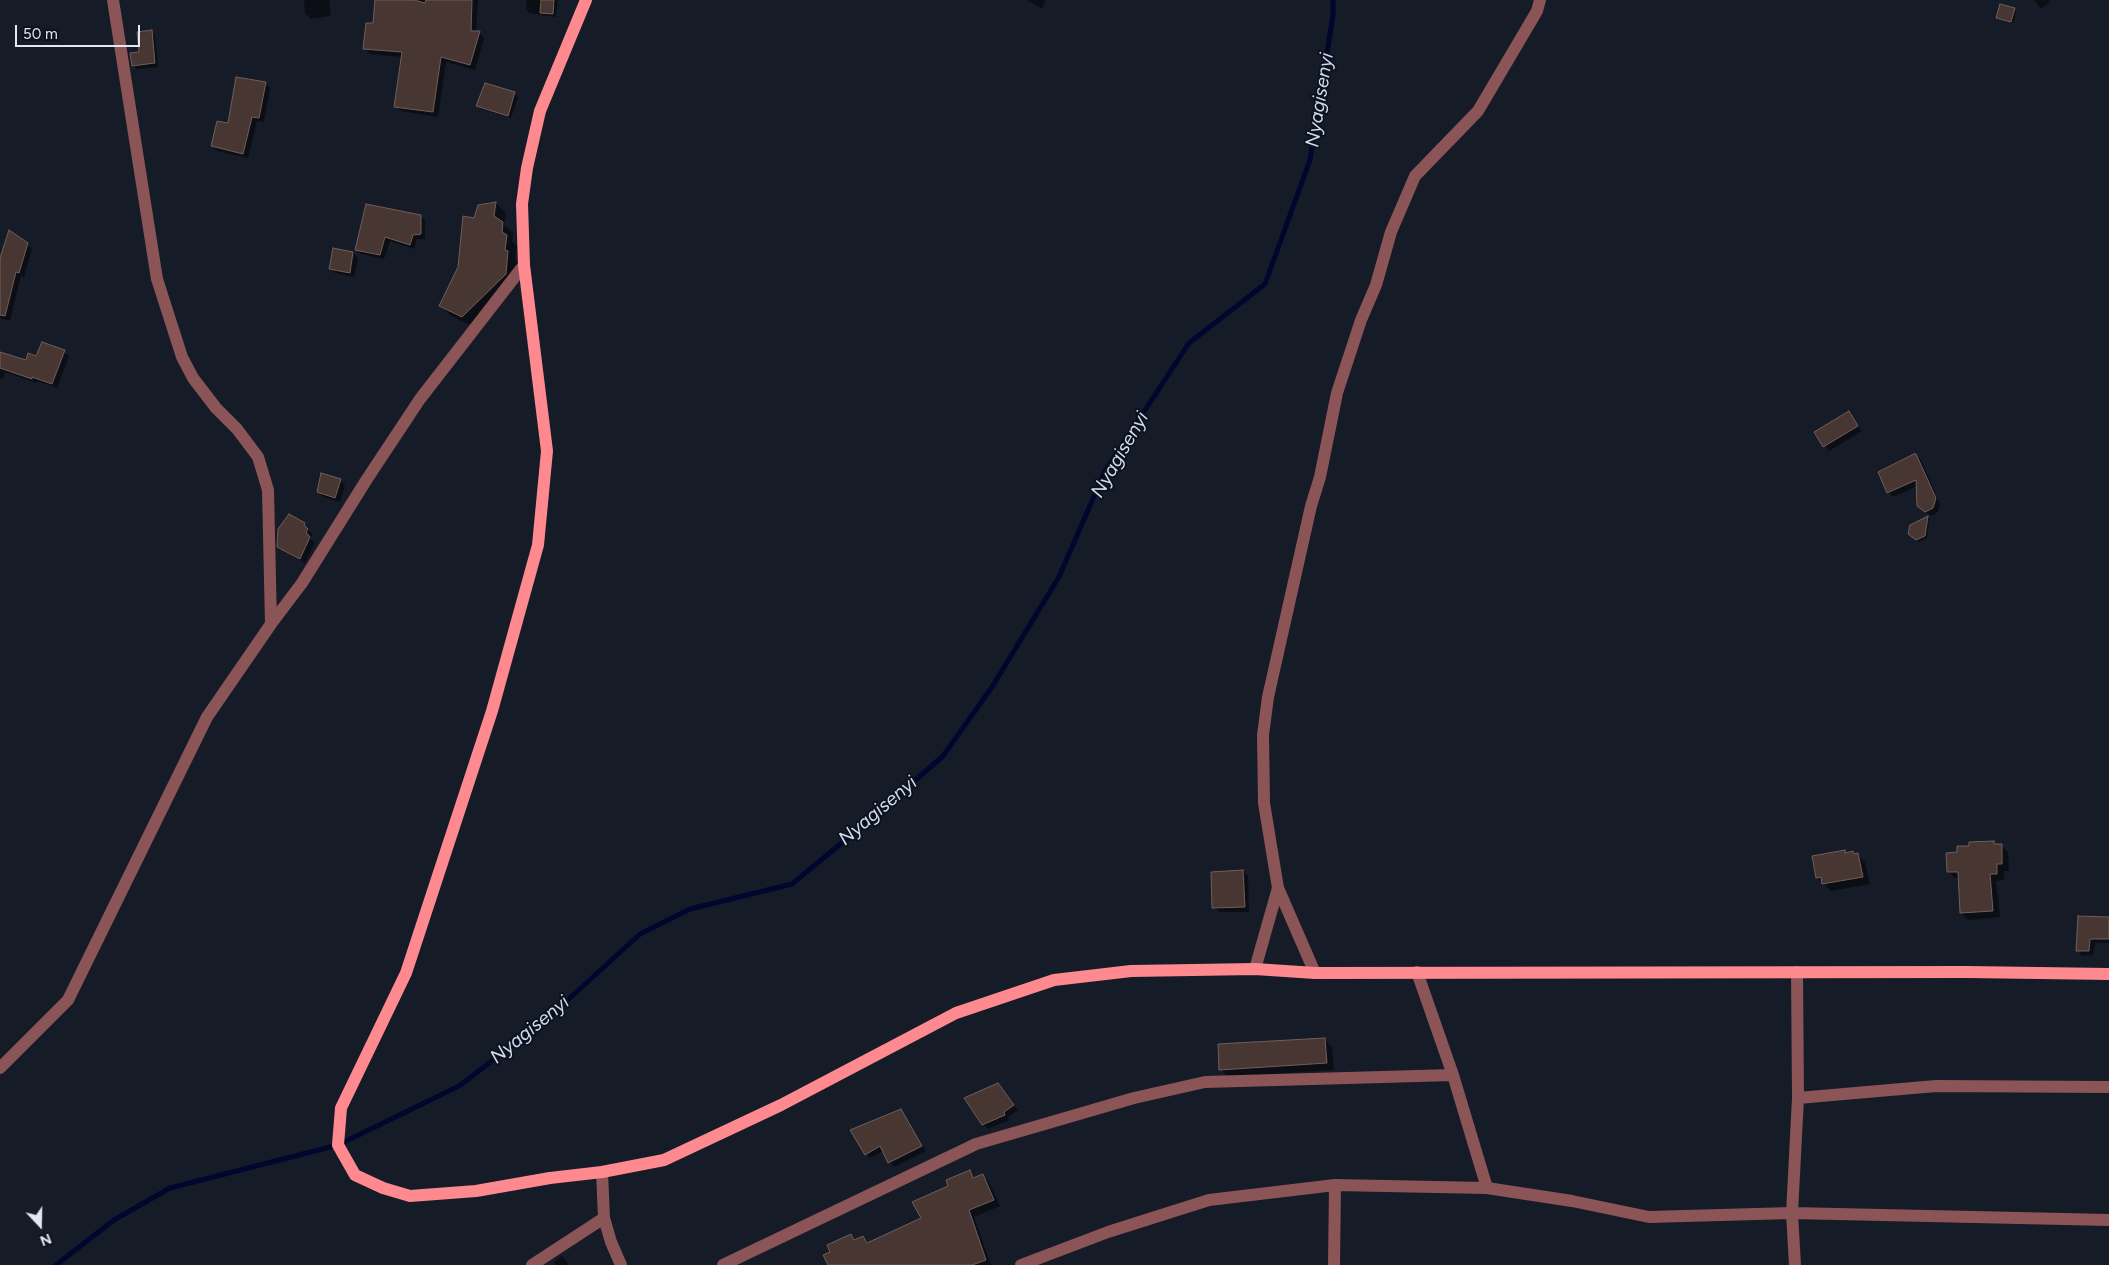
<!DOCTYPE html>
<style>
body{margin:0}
#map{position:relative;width:2109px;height:1265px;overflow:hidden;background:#161b28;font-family:Figtree,sans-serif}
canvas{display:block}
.north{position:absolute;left:15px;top:1200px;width:50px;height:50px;-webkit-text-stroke:4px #0e121f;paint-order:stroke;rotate:159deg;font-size:14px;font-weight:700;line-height:20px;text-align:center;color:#e3e7f1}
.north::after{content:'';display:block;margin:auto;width:18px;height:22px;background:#e3e7f1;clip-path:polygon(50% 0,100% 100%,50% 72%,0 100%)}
.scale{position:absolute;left:15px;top:25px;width:125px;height:22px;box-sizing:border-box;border:2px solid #e3e7f1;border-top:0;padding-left:6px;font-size:15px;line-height:18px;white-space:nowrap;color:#e3e7f1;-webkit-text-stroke:4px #0e121f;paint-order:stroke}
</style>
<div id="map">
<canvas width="2109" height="1265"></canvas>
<div class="north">N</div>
<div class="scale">50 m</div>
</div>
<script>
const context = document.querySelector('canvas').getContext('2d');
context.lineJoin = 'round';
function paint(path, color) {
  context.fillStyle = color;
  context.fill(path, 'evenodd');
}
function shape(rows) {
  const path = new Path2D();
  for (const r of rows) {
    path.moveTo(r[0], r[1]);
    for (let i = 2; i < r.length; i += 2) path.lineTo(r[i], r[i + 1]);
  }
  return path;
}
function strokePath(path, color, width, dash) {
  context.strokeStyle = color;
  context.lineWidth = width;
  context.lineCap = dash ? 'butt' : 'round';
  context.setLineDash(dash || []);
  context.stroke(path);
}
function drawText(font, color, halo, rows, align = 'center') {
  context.font = font + ' Figtree,sans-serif';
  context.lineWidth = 4;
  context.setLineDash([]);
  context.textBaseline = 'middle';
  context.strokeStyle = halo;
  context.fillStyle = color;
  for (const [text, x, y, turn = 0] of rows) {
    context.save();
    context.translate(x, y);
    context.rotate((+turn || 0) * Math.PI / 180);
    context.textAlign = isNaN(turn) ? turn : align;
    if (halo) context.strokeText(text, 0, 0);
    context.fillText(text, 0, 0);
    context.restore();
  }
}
paint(shape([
 [304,0,329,0,331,16,311,19,305,13],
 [376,0,478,0,476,32,480,33,484,38,475,70,446,62,438,117,401,111,395,106,402,57,370,54,365,49,374,25],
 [527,0,558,0,556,17,529,13,526,9],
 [1027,0,1046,0,1042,9],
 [2034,0,2048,0,2050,2,2041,9],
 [2014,10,2016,12,2013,23,1998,18],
 [151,32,155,36,158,67,137,69,133,65],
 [265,83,270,88,264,122,257,121,248,158,217,151,212,146],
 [514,93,518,97,511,118,481,109,477,105],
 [496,203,506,213,504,225,513,233,512,241,517,246,515,260,518,263,473,326,451,316,441,306,459,267,475,220],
 [420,216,425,220,425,239,417,239,414,249,390,241,384,259,361,254,356,249],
 [27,244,32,249,24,277,21,275,10,321,0,318,0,262],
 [353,253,358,258,354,277,335,273,330,268],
 [64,352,69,356,57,388,37,381,36,383,5,372,3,379,0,378,0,353,27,362],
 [1849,413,1862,431,1829,451,1816,433],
 [1916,455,1921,460,1940,504,1938,512,1931,516,1924,511,1917,486,1893,497,1888,492],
 [340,480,345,485,340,502,323,497,318,492],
 [1927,517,1929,519,1927,538,1919,542,1912,536],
 [304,524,313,535,310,538,315,543,305,563,284,551,279,546],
 [1994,842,1996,845,2001,845,2008,852,2009,871,2004,871,2004,880,1996,881,2000,917,1968,920,1961,913,1960,878,1955,878,1948,871,1959,853,1971,847],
 [1844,851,1847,854,1853,853,1858,855,1865,862,1870,884,1831,891,1817,877],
 [1243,871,1248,876,1249,912,1219,912,1214,907],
 [2109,918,2109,943,2095,943,2093,955,2082,956,2078,951],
 [1324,1040,1332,1047,1334,1070,1228,1077,1221,1069],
 [998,1084,1018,1110,1008,1117,1009,1120,988,1129,983,1124],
 [900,1110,926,1151,894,1167,884,1151,870,1158,866,1154],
 [970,1172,976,1178,983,1175,989,1182,1000,1206,974,1217,991,1265,830,1265,851,1236,856,1241,863,1237,869,1243,923,1218,950,1187],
 [562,1256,569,1265,555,1265,554,1262]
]), '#0007');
strokePath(shape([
 [56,1265,114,1220,170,1188,338,1145,459,1086,547,1019,640,934,690,909,792,884,866,823,943,756,992,687,1059,577,1105,471,1189,343,1265,284,1310,160,1333,15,1333,0]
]), '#00062d', 5);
const building = shape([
 [375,0,414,0,425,3,426,0,472,0,471,31,480,31,470,65,441,57,433,112,394,107,402,52,363,49,366,23,373,23,375,0],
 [541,0,554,0,553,14,540,13,541,0],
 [2000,4,2015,8,2011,22,1996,18,2000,4],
 [152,30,155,63,132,66,130,53,139,52,137,32,152,30],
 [236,77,266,82,259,118,252,117,243,154,211,146,217,121,228,123,236,77],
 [485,83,515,92,508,116,476,106,485,83],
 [496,202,494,216,503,222,502,232,507,235,505,250,508,251,506,274,462,317,439,306,458,267,463,216,474,218,478,205,496,202],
 [366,204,421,215,421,234,413,235,410,245,385,237,380,255,355,250,366,204],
 [9,230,28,243,19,273,16,272,5,316,0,315,0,258,9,230],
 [333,248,353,252,350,273,329,269,333,248],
 [42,342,65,350,52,384,32,377,32,379,0,368,0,352,26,360,28,353,36,356,42,342],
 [1849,411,1858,426,1823,447,1814,432,1849,411],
 [1914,454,1916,454,1936,498,1933,508,1925,512,1917,506,1916,480,1887,493,1878,472,1914,454],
 [321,473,341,479,335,498,317,492,321,473],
 [289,514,305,523,304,525,308,529,306,532,310,537,300,559,277,547,278,529,289,514],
 [1928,516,1925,536,1916,540,1908,534,1910,525,1928,516],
 [1994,841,1994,844,2002,844,2002,864,1997,864,1997,874,1990,874,1993,911,1960,913,1958,872,1947,872,1946,853,1957,852,1957,846,1969,846,1969,842,1994,841],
 [1845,850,1845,853,1853,851,1854,854,1858,853,1863,877,1822,884,1821,877,1816,878,1812,856,1845,850],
 [1243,870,1245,907,1212,908,1211,872,1243,870],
 [2078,916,2109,917,2109,939,2090,939,2089,951,2076,951,2078,916],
 [1325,1038,1327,1063,1219,1070,1218,1044,1325,1038],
 [998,1083,1014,1105,1004,1112,1005,1115,982,1125,964,1098,998,1083],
 [901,1109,922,1146,888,1163,880,1146,865,1155,850,1130,901,1109],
 [970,1170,973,1178,983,1174,994,1200,969,1210,986,1260,972,1265,828,1265,823,1255,830,1252,827,1245,851,1234,854,1240,863,1236,867,1243,921,1218,912,1202,948,1186,946,1180,970,1170]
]);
paint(building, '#483632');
strokePath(building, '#725e59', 1);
strokePath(shape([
 [113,0,157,279,182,357,193,378,216,408,237,429,258,457,268,490,271,624],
 [1255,969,1278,888],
 [1417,972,1453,1075,1487,1188],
 [1315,973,1278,888,1264,803,1263,735,1268,697,1311,506,1320,477,1337,393,1361,320,1376,285,1391,232,1415,176,1478,111,1537,11,1540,0],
 [0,1068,68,1000,207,717,271,624,302,583,367,479,420,399,524,265],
 [1798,1098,1936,1086,2109,1087],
 [602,1172,604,1218,611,1242,621,1265],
 [532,1265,604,1218],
 [723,1265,976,1144,1134,1098,1205,1082,1453,1075],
 [1021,1265,1108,1232,1209,1200,1335,1185,1487,1188,1572,1201,1649,1217,1792,1213,2109,1220],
 [1334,1265,1335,1185],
 [1795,1265,1792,1213,1798,1098,1797,972]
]), '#8b5456', 12);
strokePath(shape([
 [586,0,540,111,527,168,522,204,524,265,547,451,538,545,492,711,406,973,341,1108,338,1145,355,1175,383,1188,410,1196,476,1191,550,1178,602,1172,664,1160,781,1105,956,1013,1054,980,1131,971,1255,969,1315,973,1967,972,2109,974]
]), '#fe8a90', 12);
drawText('italic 19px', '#d1ddef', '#0e121f', [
 ["Nyagisenyi",1320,100,-81],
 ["Nyagisenyi",1120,455,-60],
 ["Nyagisenyi",878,811,-40],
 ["Nyagisenyi",530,1030,-39]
]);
</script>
